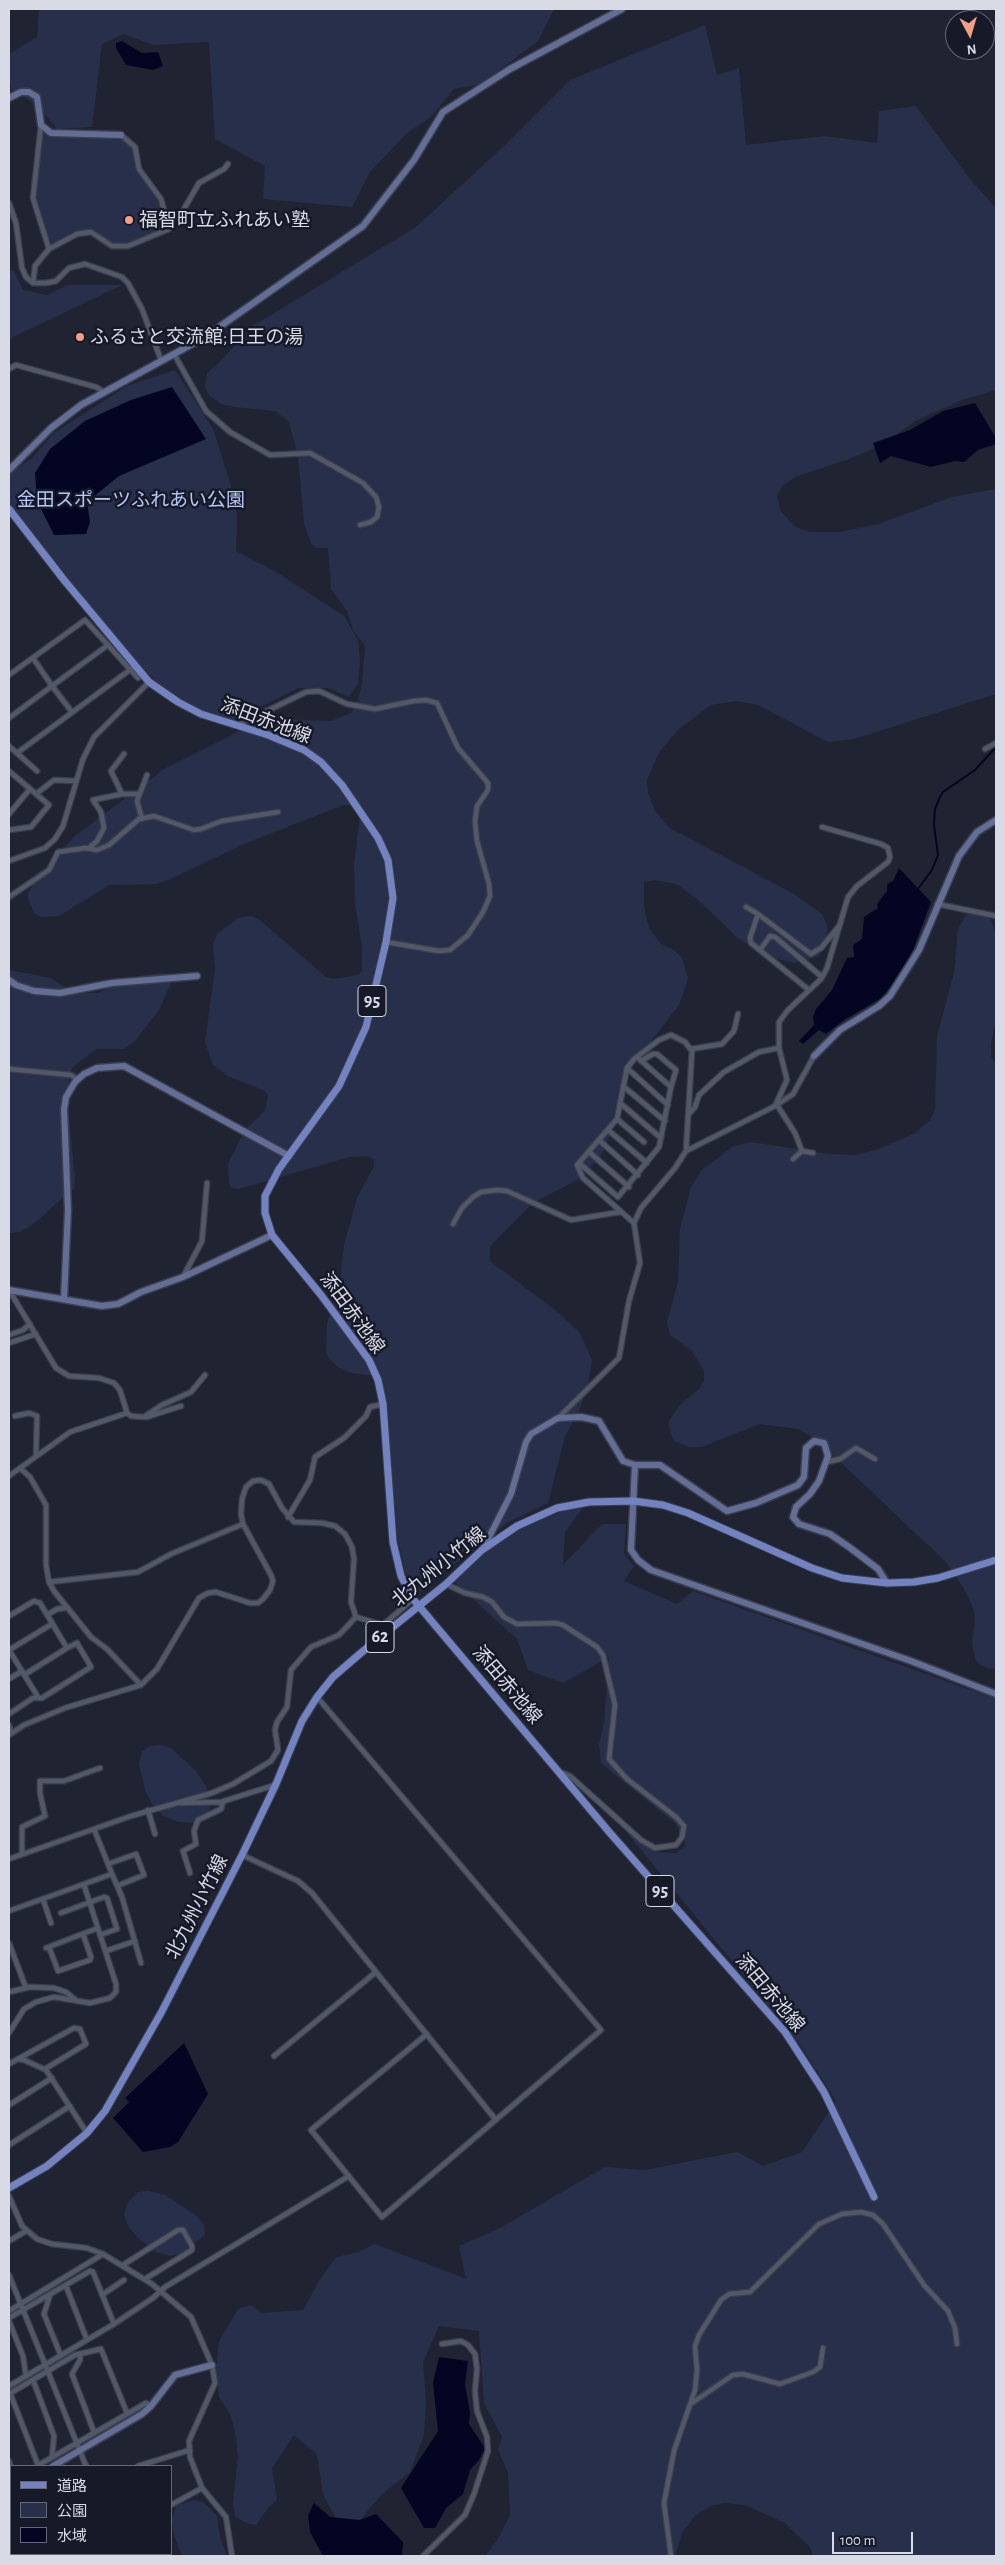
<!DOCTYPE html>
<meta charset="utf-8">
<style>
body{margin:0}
#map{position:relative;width:1005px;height:2565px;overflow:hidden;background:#202432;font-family:"Alegreya Sans","Noto Sans JP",sans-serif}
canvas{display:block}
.frame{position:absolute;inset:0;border:10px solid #d8dbe5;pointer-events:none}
.legend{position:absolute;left:10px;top:2465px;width:162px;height:90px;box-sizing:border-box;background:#161a28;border:1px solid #646774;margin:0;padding:6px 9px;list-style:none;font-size:15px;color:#d8dbe5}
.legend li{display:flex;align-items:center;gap:10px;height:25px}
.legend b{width:25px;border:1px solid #646774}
.north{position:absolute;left:945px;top:10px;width:50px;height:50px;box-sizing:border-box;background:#161a28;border:1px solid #646774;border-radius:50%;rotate:174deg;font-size:14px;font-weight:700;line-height:20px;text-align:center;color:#d8dbe5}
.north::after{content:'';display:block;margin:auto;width:18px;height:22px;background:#f49e86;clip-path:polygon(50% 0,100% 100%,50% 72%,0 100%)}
.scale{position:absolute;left:832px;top:2532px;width:81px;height:22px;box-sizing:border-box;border:2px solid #d8dbe5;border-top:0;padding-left:6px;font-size:15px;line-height:18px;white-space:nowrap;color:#d8dbe5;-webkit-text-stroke:4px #161a28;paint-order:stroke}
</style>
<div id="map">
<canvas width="1005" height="2565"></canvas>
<div class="frame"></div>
<ul class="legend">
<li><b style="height:6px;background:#7383c1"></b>道路</li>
<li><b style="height:14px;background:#282f4a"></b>公園</li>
<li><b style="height:14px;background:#040522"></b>水域</li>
</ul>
<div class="north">N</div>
<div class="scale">100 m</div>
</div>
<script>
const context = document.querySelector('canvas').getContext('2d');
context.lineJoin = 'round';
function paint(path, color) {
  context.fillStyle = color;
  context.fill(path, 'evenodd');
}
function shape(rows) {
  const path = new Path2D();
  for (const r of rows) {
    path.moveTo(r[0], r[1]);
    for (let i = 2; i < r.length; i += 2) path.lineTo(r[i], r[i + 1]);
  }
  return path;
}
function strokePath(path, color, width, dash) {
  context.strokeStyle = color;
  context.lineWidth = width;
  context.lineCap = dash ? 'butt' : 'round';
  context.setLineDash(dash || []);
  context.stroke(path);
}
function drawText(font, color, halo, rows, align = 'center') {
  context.font = font + ' "Alegreya Sans","Noto Sans JP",sans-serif';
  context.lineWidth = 5;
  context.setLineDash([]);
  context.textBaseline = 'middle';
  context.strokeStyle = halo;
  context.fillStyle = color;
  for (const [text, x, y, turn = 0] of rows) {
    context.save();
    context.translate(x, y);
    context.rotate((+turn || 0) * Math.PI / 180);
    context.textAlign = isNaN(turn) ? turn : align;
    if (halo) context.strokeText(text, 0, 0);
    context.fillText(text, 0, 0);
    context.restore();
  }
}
paint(shape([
 [39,9,554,9,538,41,481,84,454,89,431,117,407,133,369,173,352,207,263,199,265,166,215,139,209,42,153,45,124,34,102,44,92,127,57,129,36,104,11,89,9,72,9,54,37,37],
 [705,25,717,75,739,68,746,145,825,136,877,143,879,111,916,106,970,179,996,208,996,390,962,400,915,421,884,444,849,459,795,477,782,486,777,497,780,510,795,527,810,532,840,532,878,524,952,497,996,489,996,694,854,739,828,742,758,705,736,701,711,705,679,729,659,752,647,780,648,793,655,811,670,828,792,893,822,914,827,925,828,939,819,956,794,963,765,956,738,938,696,898,676,884,654,880,644,882,644,907,649,928,661,944,675,951,682,958,688,978,679,1005,629,1070,616,1107,609,1137,600,1157,577,1180,533,1203,490,1246,490,1261,559,1313,580,1333,592,1360,588,1384,579,1411,565,1436,548,1503,508,1522,419,1592,405,1572,398,1540,385,1391,378,1376,351,1373,338,1367,329,1359,326,1351,327,1323,340,1282,344,1245,357,1198,374,1166,374,1160,368,1156,349,1157,239,1189,232,1188,229,1184,228,1163,246,1129,265,1111,268,1095,263,1090,228,1076,213,1065,205,1042,215,969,213,945,217,934,238,918,252,916,262,922,326,977,334,979,358,975,362,971,362,947,355,903,354,865,360,815,354,805,343,805,244,844,166,881,156,884,109,885,59,916,40,917,34,913,28,899,28,893,41,873,75,836,164,769,252,725,280,719,331,721,351,713,358,701,362,683,365,646,353,630,347,611,331,589,328,548,317,548,311,544,304,523,298,457,289,422,275,411,235,407,221,404,209,395,205,388,207,373,218,364,253,326,416,227,504,146,570,80],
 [41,129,51,133,121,135,135,147,139,169,161,199,169,229,128,246,112,246,91,232,77,234,52,245,39,212,35,191],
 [9,270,14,271,23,290,47,295,68,285,122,285,9,339],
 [175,370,213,429,230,482,237,515,236,551,273,570,344,616,358,640,360,661,358,684,349,697,328,688,299,688,231,721,189,705,159,684,143,668,43,551,9,505,9,474,32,458,54,433,127,386],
 [985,909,989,914,996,934,996,1017,991,1044,991,1056,996,1066,996,1668,990,1669,980,1665,975,1659,972,1643,975,1619,974,1610,963,1587,945,1561,816,1439,798,1429,760,1424,701,1447,689,1447,674,1441,670,1431,669,1421,679,1406,699,1389,704,1380,704,1371,692,1351,670,1335,667,1322,678,1282,680,1229,691,1187,702,1170,734,1146,751,1142,829,1154,855,1155,876,1150,914,1134,930,1120,935,1110,937,1036,954,973,958,929,966,915,970,911],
 [9,970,50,978,74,993,97,993,139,976,161,973,171,976,172,981,159,1010,135,1041,123,1049,96,1049,72,1068,68,1087,68,1106,75,1179,74,1188,31,1226,19,1232,9,1233],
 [583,1507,565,1532,563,1565,602,1524,626,1524,624,1554,634,1566,624,1581,677,1604,693,1591,996,1699,996,2556,814,2556,809,2546,785,2523,745,2505,725,2503,711,2506,695,2516,682,2533,675,2556,485,2556,498,2539,510,2515,508,2473,498,2449,502,2437,484,2403,479,2331,439,2326,423,2362,426,2402,424,2435,410,2472,382,2494,360,2520,342,2530,323,2494,317,2454,294,2435,272,2468,277,2500,268,2508,256,2525,246,2523,235,2516,233,2503,238,2457,236,2437,231,2416,219,2397,216,2373,219,2341,239,2308,252,2305,261,2313,303,2310,319,2281,336,2257,358,2252,375,2244,466,2279,459,2246,500,2228,605,2167,645,2170,737,2152,763,2166,802,2152,836,2101,798,2042,625,1830,658,1852,676,1853,686,1845,676,1824,601,1763,599,1745,604,1723,609,1657,563,1683,528,1670,517,1639,453,1581,485,1553,523,1527,563,1511],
 [162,1745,172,1749,196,1771,206,1786,210,1802,210,1814,206,1820,193,1823,178,1822,162,1815,152,1804,145,1790,139,1764,142,1752,149,1746],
 [148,2191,165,2195,197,2216,204,2225,205,2235,180,2254,170,2256,156,2252,138,2238,128,2226,124,2215,128,2202,138,2192],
 [194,2500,203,2502,217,2516,220,2537,227,2556,182,2556,174,2535,172,2519,176,2506]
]), '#282f4a');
paint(shape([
 [122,41,142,53,158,52,163,66,153,70,126,65,116,48,116,43],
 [172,387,206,439,119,476,87,502,90,522,86,534,54,535,37,501,35,473,50,449,85,421,131,400],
 [975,403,996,438,996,444,978,450,964,462,955,461,931,467,891,456,880,463,873,443,910,430,943,411],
 [899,868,931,902,913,950,896,981,880,999,844,1020,826,1034,819,1030,803,1044,799,1041,814,1025,813,1017,816,1009,832,990,847,958,854,957,853,945,862,939,864,917,878,908,877,904,887,891,887,884,893,881],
 [184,2043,208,2094,178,2142,170,2147,143,2152,113,2118,129,2102,125,2098],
 [439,2357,468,2361,465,2385,470,2412,469,2424,485,2448,479,2460,470,2470,463,2494,446,2508,435,2528,424,2528,401,2488,438,2431,433,2383],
 [314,2503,330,2517,360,2520,376,2514,403,2542,402,2556,323,2556,310,2532,308,2515]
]), '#040522');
strokePath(shape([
 [917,890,932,870,938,855,934,825,935,809,940,797,943,792,975,770,996,747]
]), '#040522', 2);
const street = shape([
 [41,125,33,198,49,249],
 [121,135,135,147,139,169,161,199,169,229],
 [9,203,16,223,22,268,26,277,33,283,46,283,56,281,69,268,85,264,122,277,128,283,142,309,161,360],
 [33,283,35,266,39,261,49,249,77,234,91,232,112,246,128,246,169,229,181,214,199,183,224,169,228,164],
 [174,354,206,411,230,432,270,455,310,453,363,483,376,497,379,507,377,517,371,522,360,525],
 [9,369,16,365,96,387,104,392],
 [9,675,85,620,138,678],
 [72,712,52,686,108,645],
 [9,718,52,686,33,658],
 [238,725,306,692,319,691,347,704,375,709,414,701,426,700,437,703,458,748,488,783,488,790,477,806,475,821,477,841,489,884,490,896,483,912,468,935,450,950,439,951,386,942],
 [9,746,37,771],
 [985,749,996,743],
 [17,753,131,669],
 [9,771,49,805,31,827,9,830],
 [36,794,54,780,76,781],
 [122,794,111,771,124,754],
 [9,814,30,789],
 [142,819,137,801,147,775],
 [89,848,97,841,104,828,101,812,93,800,122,794,138,794],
 [9,861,45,848,55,839,63,826,83,759,94,737,149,682],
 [9,897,49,870,58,852,85,848,97,850,109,845,139,819,154,816,194,830,201,829,222,821,278,812],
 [937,904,996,916],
 [746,907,758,914],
 [760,950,770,936,775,937,822,977],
 [809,990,751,943,750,938,758,914,811,954,821,948,839,926],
 [691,1049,722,1044,734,1031,738,1014],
 [641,1061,653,1054,657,1054,676,1070,671,1087],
 [627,1068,668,1105],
 [9,1069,71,1075,77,1079],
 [623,1086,665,1121],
 [620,1103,661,1138],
 [777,1105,795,1133,802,1151,813,1153],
 [775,1106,787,1080,779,1048,779,1022,788,1010,821,979,827,968,848,897,857,886,888,862,890,857,888,848,881,844,822,827],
 [688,1115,695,1107,699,1095,724,1072,759,1052,779,1048],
 [617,1119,644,1142],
 [608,1130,647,1163],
 [599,1140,638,1175],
 [686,1151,775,1106,793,1094,814,1056],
 [589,1152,629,1187],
 [793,1159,802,1151],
 [579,1163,618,1197,659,1147,671,1087,637,1057],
 [453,1224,462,1208,473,1197,481,1192,497,1190,507,1191,571,1220,620,1212],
 [183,1277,202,1241,207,1183],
 [9,1290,56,1368,69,1376,99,1378,114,1383,120,1390,127,1413,131,1416,144,1417,162,1405,191,1392,205,1375],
 [9,1335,23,1330,30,1324],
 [9,1343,36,1334],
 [15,1416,29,1413,37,1416,36,1455],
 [147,1417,181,1406],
 [558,1418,619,1358,629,1301,640,1263,634,1223,641,1208,675,1168,686,1151,692,1051,685,1042,671,1035,659,1040,634,1059,627,1068,617,1119,577,1165,583,1178,634,1223],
 [827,1462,840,1459,856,1448,875,1459],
 [20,1468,30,1477,46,1505,46,1565,49,1582,54,1591,91,1637,107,1649,141,1685],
 [9,1476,70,1432,127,1413],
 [288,1517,310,1480,315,1457,344,1438,366,1416,370,1407,383,1404],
 [49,1582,138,1572,171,1554,243,1524],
 [446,1584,465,1593,483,1597,492,1602,504,1617,517,1624,556,1623,563,1625,597,1647,603,1655,615,1705,609,1759,627,1779,676,1817,684,1826,682,1837,676,1845,655,1848,641,1840,570,1776,560,1772],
 [47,1615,57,1609,65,1608],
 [9,1616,34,1601,40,1603,67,1648,77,1643,91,1667,42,1698,33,1698,9,1714],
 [9,1650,38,1697],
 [9,1650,52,1624],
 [24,1675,67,1648],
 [9,1679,22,1671],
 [317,1697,601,2030,382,2217,311,2130,427,2034],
 [9,1725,11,1733],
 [9,1735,24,1725,65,1708,141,1685,157,1669,199,1598,208,1593,216,1592,250,1603,258,1603,263,1599,270,1590,273,1581,271,1575,243,1524,241,1514,242,1499,246,1487,253,1481,261,1480,269,1484,282,1508,294,1522,322,1523,335,1526,345,1534,352,1547,354,1559,351,1602,356,1617,383,1625,413,1599],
 [181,1803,221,1802,275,1785],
 [148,1810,155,1834],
 [22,1854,22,1827,45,1816,40,1793,40,1781,64,1781,100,1768],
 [242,1855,298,1881,312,1893,496,2120],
 [9,1859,131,1816,212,1793,233,1784,271,1761,278,1750,275,1730,277,1722,287,1707,291,1670,311,1647,339,1635,356,1617],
 [108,1864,136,1854,144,1875,117,1886],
 [190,1873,183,1851,196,1844,194,1831,198,1820,221,1809,223,1802],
 [112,1874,122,1897,141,1963],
 [43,1899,51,1923],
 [9,1911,112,1874,94,1829],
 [61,1913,104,1897,107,1898,117,1929,100,1935],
 [9,1943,26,1988],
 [49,1947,58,1971,90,1960,91,1957,83,1934],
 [46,1948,98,1928],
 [106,1951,135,1941],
 [9,1992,30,1987,54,1988,66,1992,77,2001],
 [9,2033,24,2009,36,2002,54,1997,90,2003,110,1998,116,1992,116,1984,84,1885],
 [274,2056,376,1972],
 [18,2059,74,2028,80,2029,86,2044,45,2069],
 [9,2064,18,2059,24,2060,46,2070,87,2133],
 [9,2105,52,2078],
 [9,2145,70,2106],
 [9,2196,22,2226,37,2239,52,2244,87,2248,103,2254,152,2284,191,2317,212,2365,215,2383,189,2441,190,2457,202,2488,226,2517,232,2556],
 [9,2241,26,2231],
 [123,2265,178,2230,183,2230,192,2246,192,2250,145,2279],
 [9,2275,86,2466],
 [66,2286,87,2340],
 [50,2295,44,2314,61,2356],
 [102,2295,124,2280],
 [9,2311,103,2254],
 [9,2318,90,2271,93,2272,114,2324],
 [9,2321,23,2356,26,2376],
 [80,2354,80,2360,72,2374,94,2432],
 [33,2380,54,2436,52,2457],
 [9,2386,114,2324,153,2298,165,2287,349,2176],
 [10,2393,38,2465],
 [9,2394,75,2355,101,2349,127,2413],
 [692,2403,733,2375,743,2374,780,2384,813,2372,820,2367,823,2348],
 [9,2461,11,2467],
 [37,2466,146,2403,151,2406],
 [138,2466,190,2450],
 [9,2483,11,2482],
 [171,2505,202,2488],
 [9,2515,11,2522],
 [9,2540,11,2539],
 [23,2554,24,2556],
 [121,2554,122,2556],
 [162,2554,163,2556],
 [67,2556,73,2554],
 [423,2556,465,2515,474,2494,488,2451,487,2437,477,2411,475,2391,477,2369,475,2354,468,2345,461,2341,442,2344],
 [671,2556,664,2503,674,2451,695,2390,697,2370,695,2346,699,2335,721,2300,729,2294,750,2292,819,2224,842,2214,861,2212,873,2215,883,2224,924,2285,948,2311,955,2328,957,2344]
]);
const secondary = shape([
 [9,98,21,92,29,92,37,97,41,125,51,133,121,135],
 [9,470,51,428,81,405,205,337,363,226,414,160,443,112,510,69,622,9],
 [9,980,16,985,34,991,60,993,112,983,197,976],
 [814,1056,840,1030,879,1006,890,996,919,950,959,856,977,832,996,820],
 [9,1290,102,1306,118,1304,141,1292,183,1277,272,1235],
 [64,1299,68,1210,64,1109,66,1097,75,1082,84,1074,97,1068,124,1066,289,1156],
 [635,1465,631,1550,638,1560,651,1570,911,1661,996,1694],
 [483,1549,511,1494,526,1442,531,1434,558,1418,581,1417,599,1421,623,1461,635,1465,660,1465,727,1511,756,1503,798,1485,804,1477,806,1448,814,1441,824,1443,828,1456,819,1481,810,1494,796,1507,793,1517,799,1524,830,1534,849,1547,878,1569,887,1583],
 [53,2466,142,2414,151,2406,175,2375,212,2365],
 [9,2492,11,2490]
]);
const primary = shape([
 [9,509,64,580,149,682,178,702,201,714,268,735,304,750,321,762,342,785,378,838,388,860,393,898,386,942,366,1027,339,1086,279,1169,265,1196,265,1213,272,1235,321,1295,369,1360,378,1380,383,1404,393,1542,401,1576,413,1599,610,1833,785,2032,824,2092,874,2197],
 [9,2188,47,2166,87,2133,105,2111,161,2013,242,1855,276,1784,302,1721,317,1697,333,1677,362,1652,446,1584,482,1550,517,1526,557,1508,589,1502,633,1501,663,1505,688,1513,812,1568,842,1578,887,1583,914,1582,938,1578,996,1560]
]);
strokePath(street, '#3b3e4b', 7);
strokePath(secondary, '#3b3e4b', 9);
strokePath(primary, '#3b3e4b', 9);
strokePath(street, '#525868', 4.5);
strokePath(secondary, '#626e95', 6);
strokePath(primary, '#7383c1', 7);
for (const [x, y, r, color] of [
 [129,220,5,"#f49e86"],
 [80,337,5,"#f49e86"]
]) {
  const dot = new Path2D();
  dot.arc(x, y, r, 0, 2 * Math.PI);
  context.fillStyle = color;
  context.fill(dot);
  strokePath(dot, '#161a28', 2);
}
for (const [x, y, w] of [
 [372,1001,28],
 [380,1637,28],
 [660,1891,28]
]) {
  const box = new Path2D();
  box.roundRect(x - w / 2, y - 15.5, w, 31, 4);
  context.fillStyle = '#161a28';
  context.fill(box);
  strokePath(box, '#d8dbe5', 1);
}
drawText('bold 18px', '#d8dbe5', null, [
 ["95",372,1001],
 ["62",380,1637],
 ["95",660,1891]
]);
drawText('19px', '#d8dbe5', '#161a28', [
 ["福智町立ふれあい塾",139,220],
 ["ふるさと交流館;日王の湯",90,337]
], 'left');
drawText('19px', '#b7c6f8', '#161a28', [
 ["金田スポーツふれあい公園",131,500]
]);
drawText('19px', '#d8dbe5', '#161a28', [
 ["添田赤池線",266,721,21],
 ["添田赤池線",352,1313,54],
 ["北九州小竹線",439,1567,-39],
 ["添田赤池線",507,1685,50],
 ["北九州小竹線",197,1907,-63],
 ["添田赤池線",770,1993,50]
]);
</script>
